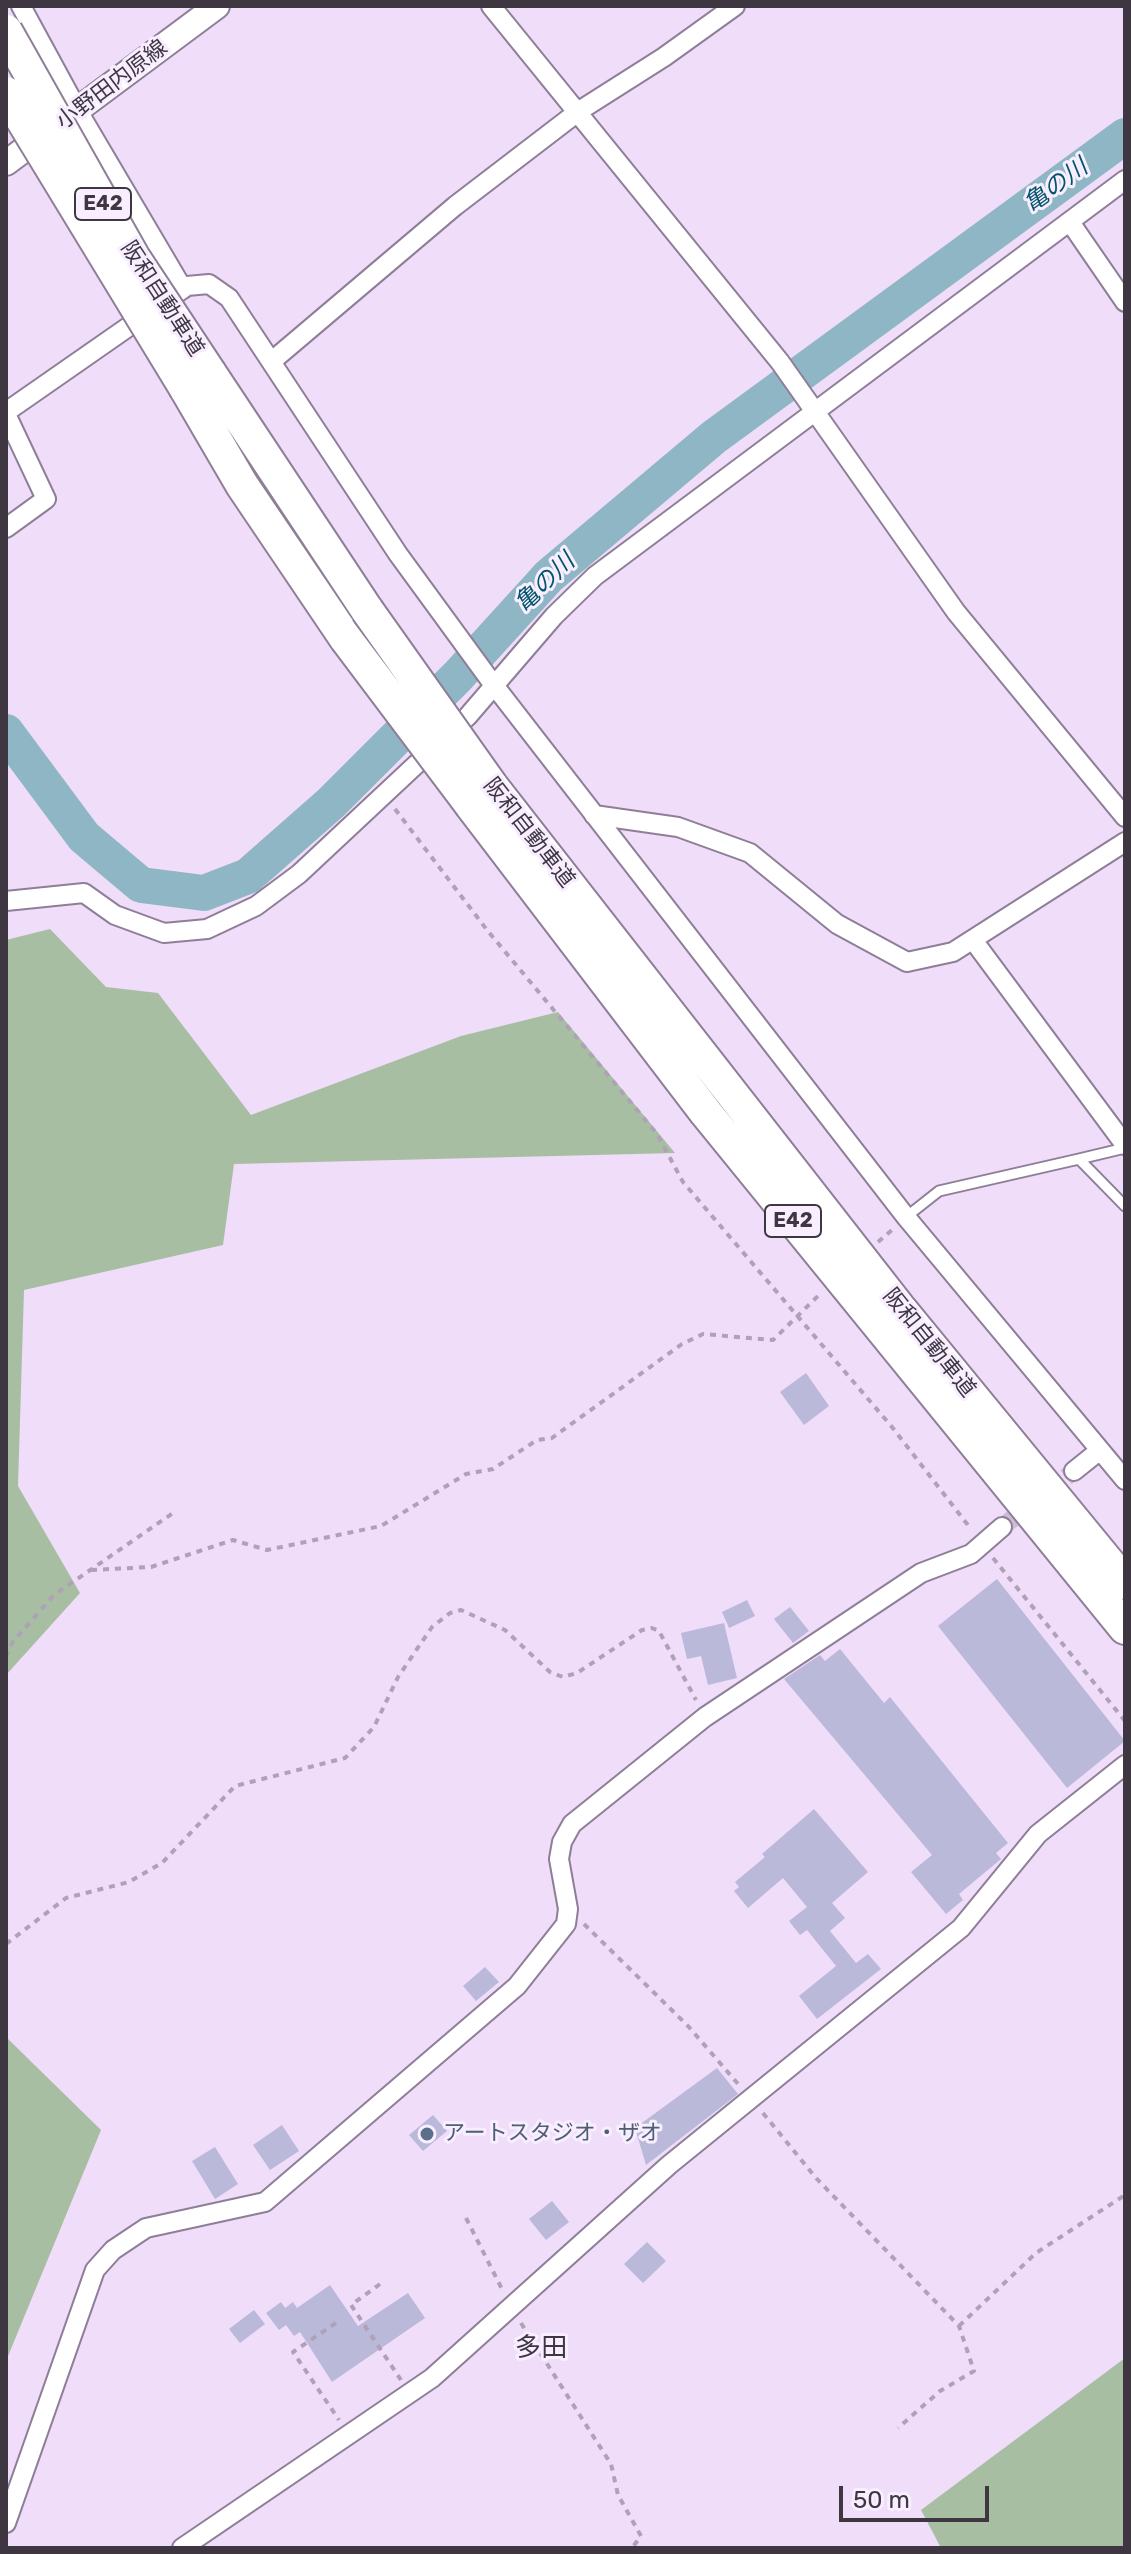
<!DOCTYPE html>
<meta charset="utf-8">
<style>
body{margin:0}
#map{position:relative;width:1131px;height:2554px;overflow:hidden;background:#efddf9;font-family:Rubik,sans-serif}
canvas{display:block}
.frame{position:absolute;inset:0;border:8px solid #3e3742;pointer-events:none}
.scale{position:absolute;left:839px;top:2486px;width:150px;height:36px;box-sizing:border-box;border:4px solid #3e3742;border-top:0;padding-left:10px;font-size:24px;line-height:28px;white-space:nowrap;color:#3e3742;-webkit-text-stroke:6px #f8eeff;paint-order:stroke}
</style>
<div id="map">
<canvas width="1131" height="2554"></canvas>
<div class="frame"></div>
<div class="scale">50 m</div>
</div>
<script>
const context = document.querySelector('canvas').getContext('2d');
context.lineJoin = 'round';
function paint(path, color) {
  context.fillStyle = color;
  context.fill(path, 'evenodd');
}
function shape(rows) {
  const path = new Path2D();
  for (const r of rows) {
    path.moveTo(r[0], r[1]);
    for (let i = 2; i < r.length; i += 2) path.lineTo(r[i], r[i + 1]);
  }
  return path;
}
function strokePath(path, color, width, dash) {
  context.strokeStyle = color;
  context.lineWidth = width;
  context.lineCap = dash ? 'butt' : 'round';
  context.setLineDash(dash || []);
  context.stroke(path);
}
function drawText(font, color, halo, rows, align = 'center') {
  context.font = font + ' Rubik,"Noto Sans JP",sans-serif';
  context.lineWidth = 6;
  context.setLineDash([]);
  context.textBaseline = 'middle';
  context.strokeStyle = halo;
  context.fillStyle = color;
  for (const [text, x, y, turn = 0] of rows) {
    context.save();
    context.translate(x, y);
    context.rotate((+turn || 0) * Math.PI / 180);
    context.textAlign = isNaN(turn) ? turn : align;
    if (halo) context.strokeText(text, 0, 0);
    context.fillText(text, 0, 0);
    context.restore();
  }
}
paint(shape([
 [50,929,106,987,158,993,251,1115,461,1036,558,1012,675,1153,234,1164,223,1245,24,1290,18,1486,80,1593,6,1675,6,940],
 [6,2037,101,2130,6,2361],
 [1125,2358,1125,2548,941,2548,921,2510]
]), '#a7bea2');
strokePath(shape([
 [6,732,84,837,141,885,204,893,248,876,331,803,458,676,549,576,714,437,1125,136]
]), '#8fb6c4', 36);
paint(shape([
 [806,1373,829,1406,804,1425,780,1392],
 [997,1579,1125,1741,1067,1788,938,1626],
 [747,1600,755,1616,729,1628,722,1612],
 [790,1607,809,1631,793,1643,774,1619],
 [724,1623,737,1678,708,1685,701,1656,687,1659,681,1633],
 [840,1649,884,1703,890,1697,1008,1843,996,1853,1001,1859,959,1894,963,1900,946,1914,911,1872,932,1855,784,1679,820,1655,825,1661],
 [814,1809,868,1872,832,1903,845,1918,830,1931,856,1963,868,1954,881,1969,817,2019,799,1996,836,1966,807,1930,800,1935,789,1921,807,1907,783,1878,748,1908,734,1891,739,1887,735,1882,765,1857,762,1854],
 [485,1967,499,1982,476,2001,463,1986],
 [717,2068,738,2094,646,2165,635,2128],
 [433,2115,447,2131,423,2151,409,2135],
 [282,2125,299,2151,270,2170,253,2145],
 [215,2147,238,2184,215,2199,192,2161],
 [552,2201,569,2222,546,2240,529,2219],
 [647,2242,666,2261,643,2283,624,2264],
 [330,2285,358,2326,408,2293,425,2318,332,2382,300,2332,294,2336,286,2325,279,2330,266,2313,281,2302,285,2308,293,2302,297,2308],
 [254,2310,265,2324,240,2343,229,2329]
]), '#bab9da');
strokePath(shape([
 [1002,1527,1074,1471]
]), '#ccbcd4', 18, [18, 9]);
const service = shape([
 [1079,1159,1125,1148],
 [906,1217,939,1191,1079,1159,1125,1206]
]);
const minor = shape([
 [21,6,78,111,183,289],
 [491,6,780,362,956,612,1125,817],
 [1070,222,1125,302],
 [272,361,455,206,579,111,664,57,735,6],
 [6,412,187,286,209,284,229,298,398,554,490,680,906,1217,1125,1480],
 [6,414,46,499,6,528],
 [594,815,678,827,750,853,837,924,907,962,953,952,1125,842],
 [6,901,84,893,115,915,164,933,207,929,256,906,299,874,468,716,554,616,595,576,1125,180],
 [973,940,1125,1145],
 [1074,1471,1099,1451],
 [6,2523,95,2270,113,2250,146,2228,265,2202,517,1986,566,1924,568,1909,559,1859,562,1842,572,1824,705,1717,921,1573,971,1554,1002,1527],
 [182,2548,432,2378,669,2165,961,1928,1038,1834,1125,1765]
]);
const secondary = shape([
 [6,163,217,6]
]);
const motorway = shape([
 [210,373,367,610],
 [186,389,242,485,346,639],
 [491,785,901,1310,1125,1583],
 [471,805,706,1113,1125,1628]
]);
strokePath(service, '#8e7e97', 13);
strokePath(minor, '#8e7e97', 22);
strokePath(secondary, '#8e7e97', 28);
strokePath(motorway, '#8e7e97', 36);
strokePath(shape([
 [395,809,487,930,657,1134,683,1182,892,1427,971,1529],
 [878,1242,893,1229],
 [993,1558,1125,1721],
 [91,1570,151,1567,233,1540,267,1550,381,1526,466,1474,493,1469,537,1440,552,1438,682,1344,703,1334,773,1340,821,1293],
 [6,1657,12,1643,54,1595,173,1513],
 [584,1924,688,2026,739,2085],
 [6,1944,66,1898,129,1882,162,1863,235,1786,345,1758,374,1727,398,1677,432,1627,450,1613,461,1610,505,1630,550,1672,563,1677,577,1673,642,1630,652,1628,659,1631,696,1700],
 [763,2113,816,2178,959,2326,974,2371,940,2391,898,2428],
 [466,2218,503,2291],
 [380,2284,351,2305,401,2380],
 [336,2323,293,2352,339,2420],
 [521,2323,611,2464,618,2495,641,2536,632,2548],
 [959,2326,1036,2253,1125,2195]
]), '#afa1b7', 4, [6, 6]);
strokePath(service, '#fff', 9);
strokePath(minor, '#fff', 18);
strokePath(secondary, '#fff', 24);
strokePath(motorway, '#fff', 32);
const motorwayBridge = shape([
 [6,31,134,258,210,373],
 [6,93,186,389],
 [367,610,491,785],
 [346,639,471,805]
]);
strokePath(motorwayBridge, '#8e7e97', 36, []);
strokePath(motorwayBridge, '#fff', 32);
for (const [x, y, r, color] of [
 [427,2134,8,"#5c6f8a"]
]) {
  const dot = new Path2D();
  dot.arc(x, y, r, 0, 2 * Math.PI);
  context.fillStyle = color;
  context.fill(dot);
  strokePath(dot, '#f8eeff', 3);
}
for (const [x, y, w] of [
 [103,204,56],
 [793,1221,56]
]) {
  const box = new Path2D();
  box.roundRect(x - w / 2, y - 16, w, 32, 6);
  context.fillStyle = '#f8eeff';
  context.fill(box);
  strokePath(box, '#3e3742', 2);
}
drawText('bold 20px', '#3e3742', null, [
 ["E42",103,204],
 ["E42",793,1221]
]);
drawText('22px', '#3e3742', '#f8eeff', [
 ["小野田内原線",112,85,-37],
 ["阪和自動車道",162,299,57],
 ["阪和自動車道",529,833,52],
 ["阪和自動車道",929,1343,51]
]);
drawText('22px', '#4e5e75', '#f8eeff', [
 ["アートスタジオ・ザオ",443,2134]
], 'left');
drawText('italic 24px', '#02556a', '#f8eeff', [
 ["亀の川",1056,186,-36],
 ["亀の川",545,583,-44]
]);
drawText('26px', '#3e3742', '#f8eeff', [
 ["多田",541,2348]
]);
</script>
